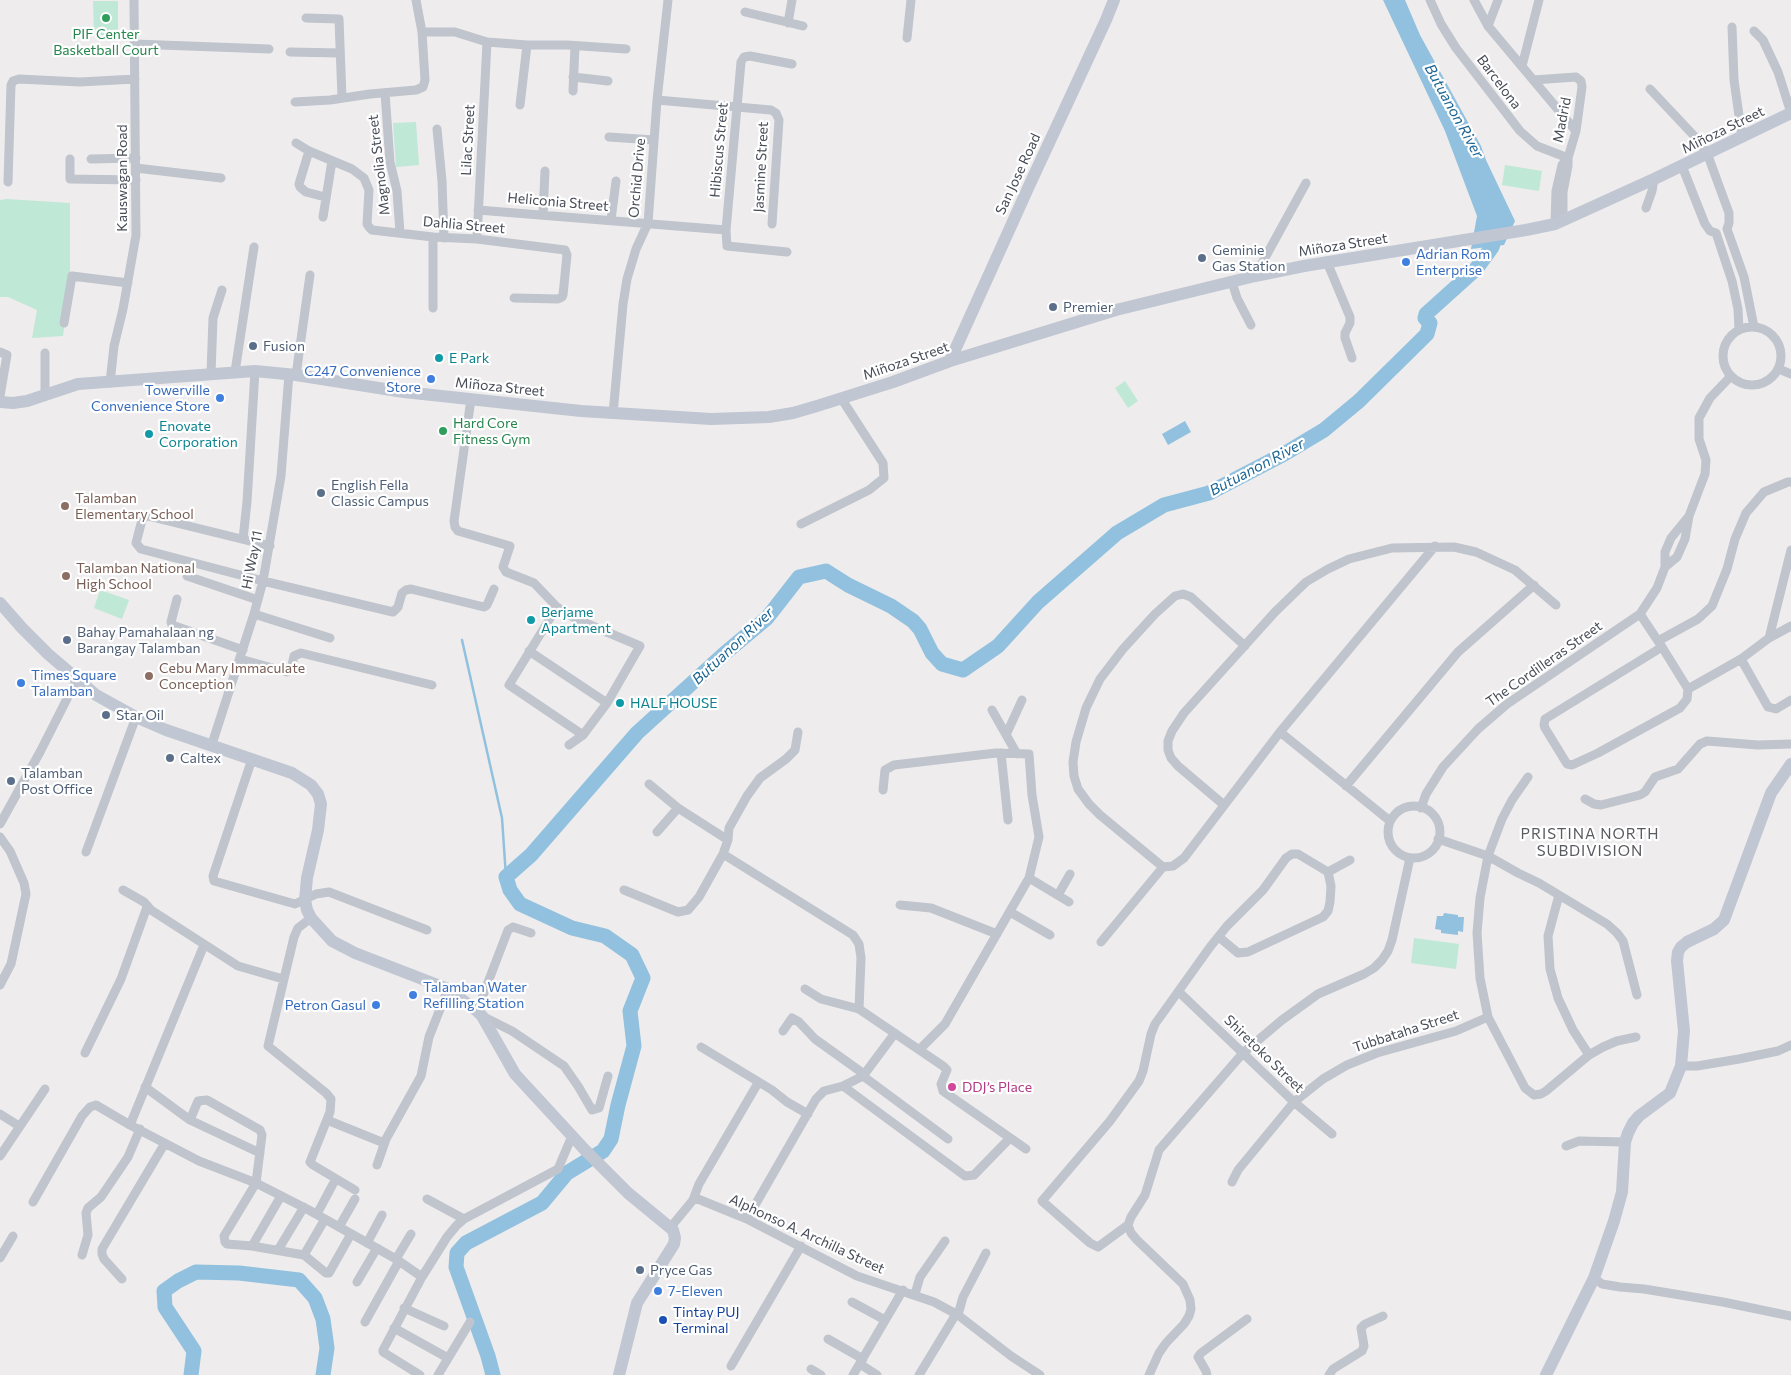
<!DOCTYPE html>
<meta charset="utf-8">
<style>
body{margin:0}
canvas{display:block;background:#eeecec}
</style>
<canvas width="1791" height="1375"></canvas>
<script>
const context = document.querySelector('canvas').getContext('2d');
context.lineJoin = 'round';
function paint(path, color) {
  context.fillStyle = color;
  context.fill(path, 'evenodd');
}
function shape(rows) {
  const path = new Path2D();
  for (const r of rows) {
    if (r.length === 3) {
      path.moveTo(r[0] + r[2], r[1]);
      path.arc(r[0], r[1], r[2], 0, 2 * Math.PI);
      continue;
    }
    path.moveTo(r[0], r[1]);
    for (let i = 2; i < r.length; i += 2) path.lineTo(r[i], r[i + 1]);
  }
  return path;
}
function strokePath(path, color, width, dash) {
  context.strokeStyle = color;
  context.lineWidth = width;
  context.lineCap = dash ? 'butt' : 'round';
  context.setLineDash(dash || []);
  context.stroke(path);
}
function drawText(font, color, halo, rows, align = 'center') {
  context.font = font + ' Commissioner,sans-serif';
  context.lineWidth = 4.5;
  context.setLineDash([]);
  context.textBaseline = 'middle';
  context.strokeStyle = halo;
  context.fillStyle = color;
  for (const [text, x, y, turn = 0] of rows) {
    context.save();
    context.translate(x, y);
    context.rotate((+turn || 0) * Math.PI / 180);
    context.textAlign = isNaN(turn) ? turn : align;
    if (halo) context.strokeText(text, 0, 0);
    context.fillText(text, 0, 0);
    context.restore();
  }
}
paint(shape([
 [93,1,118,1,118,35,94,35],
 [416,122,419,165,396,167,393,123],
 [1505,165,1542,171,1539,191,1502,185],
 [7,199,70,203,70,275,63,336,32,338,37,310,8,297,0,297,0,200],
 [1125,381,1138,401,1128,408,1115,388],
 [100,590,129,600,122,619,94,608],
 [1414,938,1459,944,1456,969,1411,963]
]), '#bfe8d6');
paint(shape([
 [1383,0,1405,0,1420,35,1481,146,1486,160,1515,221,1504,245,1471,249,1477,216,1445,131],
 [1185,421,1191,432,1168,445,1162,434],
 [1444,913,1458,915,1458,917,1464,917,1463,932,1458,931,1458,935,1441,933,1441,930,1435,929,1437,916,1443,916]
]), '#91c1df');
strokePath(shape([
 [462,640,502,818,506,877]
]), '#91c1df', 2.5);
strokePath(shape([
 [191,1375,194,1351,165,1307,164,1291,178,1281,196,1272,239,1273,299,1280,315,1298,323,1319,327,1348,323,1375],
 [493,1375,488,1356,456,1267,457,1253,466,1243,542,1203,567,1173,603,1151,611,1139,618,1105,634,1046,630,1011,643,978,632,955,605,936,572,928,520,904,510,890,506,877,531,855,637,733,724,654,767,618,799,577,826,571,848,585,891,606,913,621,920,629,932,653,942,664,963,670,998,646,1038,602,1117,533,1164,505,1209,493,1284,454,1324,430,1359,401,1427,334,1430,323,1425,318,1426,314,1476,269,1492,247,1498,228]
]), '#91c1df', 15);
strokePath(shape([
 [1430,0,1441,24,1456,48,1520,131,1537,146,1568,158],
 [1474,0,1488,26,1576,131],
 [745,12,803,26],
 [306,18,339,19,342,98],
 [788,23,792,0],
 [1488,26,1498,0],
 [1732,27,1734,80,1742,137],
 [1754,31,1763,40,1778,72,1791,113],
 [422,32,455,32,487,42,527,45,567,45,626,49],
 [907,38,911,0],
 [134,44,269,49],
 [290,52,340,53],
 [1522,66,1539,0],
 [573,77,608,81],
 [1533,80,1576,77,1581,81,1582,87,1576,131,1568,158,1568,166,1563,192,1563,221],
 [1650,89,1698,140,1707,153,1729,213,1729,223,1727,229,1744,277,1754,327],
 [573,91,575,46],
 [385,93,390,162,397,191,400,233],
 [657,100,771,110,776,113,779,120,772,224],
 [295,102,330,100,370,94,416,90,423,87,425,80,422,32,416,0],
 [520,105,527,45],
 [437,129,442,181,444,238],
 [609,137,654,140],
 [296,143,309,151,352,169,364,178,369,190,367,224,369,227,372,230,433,237,477,239,565,250,567,255,563,295,562,297,558,299,514,298],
 [309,151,299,184,300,187,306,192,325,197],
 [70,159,70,179,136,180],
 [91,159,136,158],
 [1682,166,1705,224,1710,231,1716,233,1732,281,1738,309,1739,330],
 [136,168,221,178],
 [8,182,11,85,13,81,19,79,80,82,135,79],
 [1646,208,1652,191,1654,179],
 [478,210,726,230],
 [543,215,545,171],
 [323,217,332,161],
 [611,220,616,181],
 [1555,224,1556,191,1562,165,1568,158],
 [433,237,433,308],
 [477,239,487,42],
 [787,252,727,246,726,230,741,62,744,57,750,56,792,64],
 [1327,262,1350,317,1350,323,1345,333,1345,338,1352,358],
 [1255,276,1306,183],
 [1232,282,1237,298,1251,325],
 [64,323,72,276,128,283],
 [1752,356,29],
 [0,352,7,355,0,396],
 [1779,369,1791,374],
 [235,372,254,247],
 [211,374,213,318,222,290],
 [296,375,310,275],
 [110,383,114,346,123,309,136,235,134,0],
 [45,394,45,353],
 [471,399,454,521,455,527,458,531,510,546,503,567,506,572,534,583,557,607,576,619,640,646,607,703,583,735,569,745],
 [613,414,623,304,627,279,636,249,648,223,657,100,668,0],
 [1689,516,1671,538,1665,552,1665,567,1677,557,1685,539,1689,516,1705,474,1706,460,1699,439,1699,418,1710,398,1731,376],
 [801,524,869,490,884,478,883,463,841,398],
 [243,539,247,502,255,371],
 [270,546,148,516,145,517,142,520,136,543,141,549,263,581,393,612,398,607,402,593,406,590,411,589,484,607,487,605,494,589],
 [187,576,258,600],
 [177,599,171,622,172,625,243,650],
 [557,607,509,685,583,735],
 [254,614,330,638],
 [1640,614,1662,647,1688,689,1687,699,1680,708,1598,753,1572,765,1567,764,1545,728,1544,725,1545,719,1662,647],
 [1769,638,1791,550],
 [1658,641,1698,619,1712,606,1727,569,1735,539,1746,513,1764,492,1788,482,1791,482],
 [1245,646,1191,597,1183,594,1175,596,1155,614,1123,649,1100,679,1086,708,1076,742,1073,762,1074,776,1078,789,1089,804,1100,815,1163,867,1173,866,1184,858,1280,732,1435,546],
 [529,651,607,703],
 [240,659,287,672,291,670,294,656,301,653,432,685],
 [1741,659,1768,707,1776,709,1791,700],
 [1688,689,1741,659,1769,638,1791,626],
 [992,710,1017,754],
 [1280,732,1390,821],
 [1006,735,1022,700],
 [212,744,254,614,263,581,281,476,289,374],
 [1001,753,1008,820],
 [252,759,213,876,214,881,295,904,316,894,329,892,427,930],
 [1528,777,1512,800,1502,819,1488,856,1480,898,1477,933,1480,978,1488,1017,1525,1088,1534,1095,1541,1094,1546,1091,1589,1055,1603,1047,1617,1041,1636,1037],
 [1346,786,1458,652,1534,585],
 [883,790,885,770,894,765,996,753,1029,754,1032,795,1039,837,1029,878,945,1024,920,1049],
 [1585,799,1594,804,1601,805,1640,795,1645,792,1655,777,1678,769,1700,744,1707,741,1758,745,1791,744],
 [1224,805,1178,766,1171,758,1168,750,1168,741,1172,731,1184,713,1275,612,1306,582,1328,569,1349,559,1392,548,1454,547,1476,552,1515,570,1556,605],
 [1414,832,26],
 [1421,808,1426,794,1443,767,1478,729,1507,704,1640,614,1657,588,1665,567],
 [0,824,40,752,77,679],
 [657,832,678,808],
 [0,837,10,851,24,883,26,894,11,964,0,985],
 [1438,839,1488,856,1518,873,1539,883,1607,924,1617,933,1623,941,1637,995],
 [728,840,729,828,747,796,760,778,786,759,795,750,798,732],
 [86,852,136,717],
 [723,854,853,935,859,944,861,958,859,1009,943,1066,947,1070,941,1084,943,1091,1026,1149],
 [1328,872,1350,860],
 [1029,878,1069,902],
 [123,890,144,902,151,910,238,966,283,979],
 [624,890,678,912,688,910,699,897,723,854,728,840,678,808,649,784],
 [1058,895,1070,874],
 [1559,895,1548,936,1550,969,1558,998,1573,1030,1589,1055],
 [900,905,931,908,997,934],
 [1010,912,1050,935],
 [311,918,298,928,294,937,268,1046,326,1093,331,1099,330,1112,310,1162,313,1165,355,1190],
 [1219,937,1238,953,1248,952,1323,917,1328,911,1330,902,1331,886,1328,872,1298,854,1292,854,1286,858,1263,890,1227,926,1210,947,1155,1024,1151,1034,1143,1071,1139,1081,1110,1121,1042,1201,1090,1243,1098,1247,1128,1225,1131,1217,1145,1195,1159,1150,1243,1053,1282,1020,1318,994,1364,974,1374,968,1382,960,1388,951,1392,940,1410,858],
 [1101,942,1163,867],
 [805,989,821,999,859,1009],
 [1179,992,1294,1102,1332,1134],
 [477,1011,508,930,513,927,531,933],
 [482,1016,512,1031,564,1066,578,1086,592,1110,599,1108,608,1076],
 [783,1031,792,1018,799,1022,815,1039,864,1074],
 [701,1047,772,1090,787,1102,808,1114],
 [85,1053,121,979,147,907],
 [1681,1066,1697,1066,1739,1059,1778,1051,1791,1045],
 [863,1076,948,1139],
 [843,1086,965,1176,974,1175,1010,1138],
 [145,1087,190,1120,260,1153],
 [0,1114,19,1126],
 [190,1120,198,1101,207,1100,260,1130,262,1135,256,1183,224,1236,225,1242,227,1244,252,1246,304,1255,326,1273,329,1273,351,1234],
 [327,1120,384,1143],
 [130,1125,204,945],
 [1566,1146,1579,1141,1625,1142],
 [0,1156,45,1089],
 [377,1165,386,1139,421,1076,429,1037,448,989],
 [1232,1182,1238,1170,1294,1102,1323,1079,1347,1065,1377,1053,1456,1031,1488,1017],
 [427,1199,464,1219],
 [693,1200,698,1199,747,1219,857,1276,934,1302,958,1315,1011,1356,1040,1375],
 [33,1202,82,1116,90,1107,96,1105,130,1125,199,1161,256,1183,307,1209,396,1259,422,1277],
 [317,1214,333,1184],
 [747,1219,816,1099,824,1091,843,1086,863,1076,895,1033],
 [1128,1225,1131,1233,1137,1240,1183,1284,1190,1300,1191,1309,1189,1316,1184,1324,1166,1343,1159,1353,1149,1375],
 [339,1227,355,1199],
 [670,1228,693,1200,699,1184,758,1083],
 [367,1243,382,1215],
 [252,1246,281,1196],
 [278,1250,304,1207],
 [82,1255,88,1235,86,1213,88,1208,101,1197,128,1157,140,1129],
 [304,1255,325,1219],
 [0,1258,13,1236],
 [396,1259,411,1234],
 [1594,1278,1602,1284,1620,1287,1644,1289,1723,1302,1791,1316],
 [122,1279,104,1259,102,1254,102,1249,165,1143],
 [357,1282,377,1248],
 [915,1294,920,1277,945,1241],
 [852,1302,885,1320],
 [404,1308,444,1326],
 [958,1315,963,1297,986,1253],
 [365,1322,399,1261],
 [394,1328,448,1358],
 [828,1339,863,1359],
 [860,1364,877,1375],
 [731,1366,801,1246],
 [811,1369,821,1375],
 [420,1375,383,1352,383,1350,422,1277,447,1237,457,1225,464,1219,558,1169,572,1136],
 [438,1375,470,1322],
 [853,1375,903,1290],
 [919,1375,956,1314],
 [1207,1375,1206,1371,1198,1357,1201,1353,1247,1319],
 [1329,1375,1333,1369,1362,1351,1364,1346,1361,1328,1365,1324,1383,1316]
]), '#bfc4cd', 9);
strokePath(shape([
 [950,361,1029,186,1106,20,1114,0],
 [0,402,13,403,27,401,78,384,255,371,296,375,404,392,581,411,711,419,769,417,793,413,817,406,893,382,950,361,1116,310,1255,276,1304,266,1526,230,1555,224,1654,179,1791,113],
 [0,603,22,628,48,654,96,695,136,717,166,730,292,773,311,785,318,794,321,804,318,830,307,878,305,900,307,910,311,918,332,941,355,953,448,989,477,1011,482,1016,515,1074,585,1150,628,1193,673,1230,675,1238,674,1244,637,1303,619,1375],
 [1546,1375,1594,1278,1614,1221,1622,1192,1625,1142,1628,1133,1633,1123,1639,1116,1670,1093,1681,1066,1684,1031,1677,961,1678,952,1681,947,1687,942,1714,929,1724,920,1771,793,1791,764]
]), '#c1c6d3', 12);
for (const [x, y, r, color] of [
 [106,18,5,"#2e9e5b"],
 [1202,258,5,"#5c6f8a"],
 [1406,262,5,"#3f7fe0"],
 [1053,307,5,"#5c6f8a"],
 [253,346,5,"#5c6f8a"],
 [439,358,5,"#0f9aa8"],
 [431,379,5,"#3f7fe0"],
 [220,398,5,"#3f7fe0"],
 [443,431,5,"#2e9e5b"],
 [149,434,5,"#0f9aa8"],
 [321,493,5,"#5c6f8a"],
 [65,506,5,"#8d6e63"],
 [66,576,5,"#8d6e63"],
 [531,620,5,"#0f9aa8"],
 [67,640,5,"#5c6f8a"],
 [149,676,5,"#8d6e63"],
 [21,683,5,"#3f7fe0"],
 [620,703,5,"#0f9aa8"],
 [106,715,5,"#5c6f8a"],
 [170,758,5,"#5c6f8a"],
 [11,781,5,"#5c6f8a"],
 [413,995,5,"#3f7fe0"],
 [376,1005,5,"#3f7fe0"],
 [952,1087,5,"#d1479c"],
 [640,1270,5,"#5c6f8a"],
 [658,1291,5,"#3f7fe0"],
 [663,1320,5,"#1a4fb4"]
]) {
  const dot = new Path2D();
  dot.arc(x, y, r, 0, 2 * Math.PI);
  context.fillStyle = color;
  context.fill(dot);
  strokePath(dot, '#fff', 2);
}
drawText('14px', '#27864d', '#fff', [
 ["PIF Center",106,34],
 ["Basketball Court",106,50],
 ["Hard Core",453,423,"left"],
 ["Fitness Gym",453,439,"left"]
]);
drawText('14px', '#474c57', '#fff', [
 ["Barcelona",1499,82,53],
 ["Madrid",1562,120,-79],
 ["Miñoza Street",1723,130,-26],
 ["Lilac Street",468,140,-87],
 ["Hibiscus Street",719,150,-85],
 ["Magnolia Street",379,165,-97],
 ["Jasmine Street",761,167,-87],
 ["San Jose Road",1018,174,-65],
 ["Kauswagan Road",122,178,-90],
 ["Orchid Drive",637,178,-85],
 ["Heliconia Street",558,202,5],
 ["Dahlia Street",464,225,5],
 ["Miñoza Street",1343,245,-9],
 ["Miñoza Street",906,361,-19],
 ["Miñoza Street",500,387,6],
 ["Hi Way 11",252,560,-79],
 ["The Cordilleras Street",1544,664,-35],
 ["Tubbataha Street",1406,1031,-18],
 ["Shiretoko Street",1264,1054,44],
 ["Alphonso A. Archilla Street",807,1234,25]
]);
drawText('14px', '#4e5e75', '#fff', [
 ["Geminie",1212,250],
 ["Gas Station",1212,266],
 ["Premier",1063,307],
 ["Fusion",263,346],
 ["English Fella",331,485],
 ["Classic Campus",331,501],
 ["Bahay Pamahalaan ng",77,632],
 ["Barangay Talamban",77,648],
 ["Star Oil",116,715],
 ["Caltex",180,758],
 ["Talamban",21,773],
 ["Post Office",21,789],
 ["Pryce Gas",650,1270]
], 'left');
drawText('14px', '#366cbe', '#fff', [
 ["Adrian Rom",1416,254],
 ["Enterprise",1416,270],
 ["C247 Convenience",421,371,"right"],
 ["Store",421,387,"right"],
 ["Towerville",210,390,"right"],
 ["Convenience Store",210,406,"right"],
 ["Times Square",31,675],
 ["Talamban",31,691],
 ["Talamban Water",423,987],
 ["Refilling Station",423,1003],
 ["Petron Gasul",366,1005,"right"],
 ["7-Eleven",668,1291]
], 'left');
drawText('14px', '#0d838f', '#fff', [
 ["E Park",449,358],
 ["Enovate",159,426],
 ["Corporation",159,442],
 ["Berjame",541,612],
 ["Apartment",541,628],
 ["HALF HOUSE",630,703]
], 'left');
drawText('14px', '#785e54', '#fff', [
 ["Talamban",75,498],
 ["Elementary School",75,514],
 ["Talamban National",76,568],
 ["High School",76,584],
 ["Cebu Mary Immaculate",159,668],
 ["Conception",159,684]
], 'left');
drawText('14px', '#b23c85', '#fff', [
 ["DDJ’s Place",962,1087]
], 'left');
drawText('14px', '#164399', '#fff', [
 ["Tintay PUJ",673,1312],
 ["Terminal",673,1328]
], 'left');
drawText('italic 15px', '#1d6593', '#fff', [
 ["Butuanon River",1454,111,61],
 ["Butuanon River",1257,467,-28],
 ["Butuanon River",733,646,-43]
]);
context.letterSpacing = '1px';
drawText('15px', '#5a5b60', '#fff', [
 ["PRISTINA NORTH",1590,834],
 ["SUBDIVISION",1590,851]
]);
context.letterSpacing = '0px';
</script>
